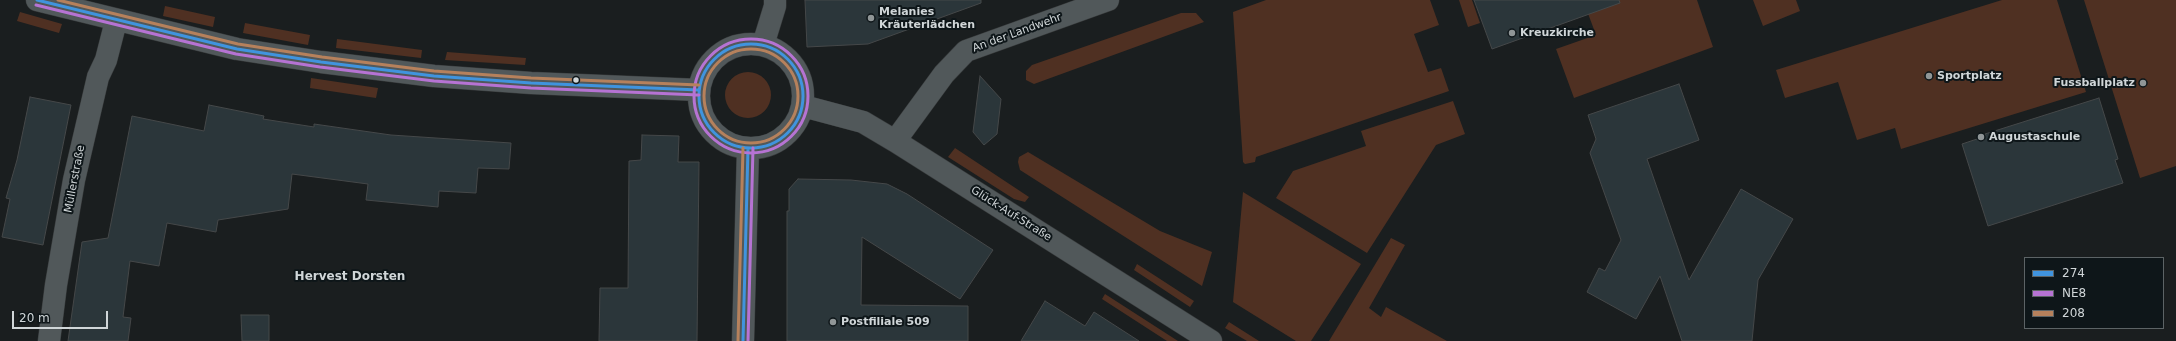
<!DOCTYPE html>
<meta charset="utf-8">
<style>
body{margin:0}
#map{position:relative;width:2176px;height:341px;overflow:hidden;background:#1a1e1f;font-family:"DejaVu Sans",sans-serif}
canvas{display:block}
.legend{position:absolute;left:2024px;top:257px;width:140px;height:72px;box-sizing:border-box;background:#0e1619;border:1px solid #5c6365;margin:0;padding:5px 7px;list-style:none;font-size:12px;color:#d0d6d8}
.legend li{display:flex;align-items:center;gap:8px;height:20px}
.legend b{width:20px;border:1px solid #5c6365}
.scale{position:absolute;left:12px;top:311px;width:96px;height:18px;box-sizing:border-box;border:2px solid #d0d6d8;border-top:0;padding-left:5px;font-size:12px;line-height:14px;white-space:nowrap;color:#d0d6d8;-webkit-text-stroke:3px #0e1619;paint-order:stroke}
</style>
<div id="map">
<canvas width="2176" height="341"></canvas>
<ul class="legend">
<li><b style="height:5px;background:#4094de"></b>274</li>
<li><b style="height:5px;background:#b673d3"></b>NE8</li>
<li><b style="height:5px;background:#b6815c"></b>208</li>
</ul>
<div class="scale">20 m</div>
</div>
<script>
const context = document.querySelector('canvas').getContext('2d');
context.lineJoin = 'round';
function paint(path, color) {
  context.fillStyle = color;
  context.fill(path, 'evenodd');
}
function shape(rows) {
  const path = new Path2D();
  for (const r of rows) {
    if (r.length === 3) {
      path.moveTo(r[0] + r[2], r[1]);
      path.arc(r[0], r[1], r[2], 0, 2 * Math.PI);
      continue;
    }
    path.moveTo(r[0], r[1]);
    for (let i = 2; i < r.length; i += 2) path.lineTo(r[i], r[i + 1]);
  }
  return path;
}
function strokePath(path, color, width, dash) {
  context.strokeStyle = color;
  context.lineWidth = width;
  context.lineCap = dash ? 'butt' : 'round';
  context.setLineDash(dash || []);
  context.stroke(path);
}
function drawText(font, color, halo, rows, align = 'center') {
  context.font = font + ' "DejaVu Sans",sans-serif';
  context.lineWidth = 4;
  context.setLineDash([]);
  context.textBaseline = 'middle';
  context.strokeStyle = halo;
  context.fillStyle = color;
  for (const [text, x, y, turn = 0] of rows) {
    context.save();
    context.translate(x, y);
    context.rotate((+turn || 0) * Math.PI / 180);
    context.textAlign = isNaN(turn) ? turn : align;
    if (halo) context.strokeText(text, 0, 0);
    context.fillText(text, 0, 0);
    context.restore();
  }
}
paint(shape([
 [1266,0,1430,0,1439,25,1414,34,1428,72,1441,68,1449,91,1256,157,1255,162,1245,164,1243,162,1233,12],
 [1459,0,1472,0,1480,23,1468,27],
 [1583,0,1697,0,1713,47,1574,98,1556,49,1596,35],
 [1753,0,1796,0,1800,11,1763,26],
 [2002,0,2057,0,2086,92,1901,149,1895,128,1857,140,1838,82,1785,98,1776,70],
 [2084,0,2176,0,2176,166,2140,178],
 [165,6,215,17,213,27,163,16],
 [20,12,62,24,59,33,17,21],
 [1181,13,1196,13,1204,22,1034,84,1026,80,1026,71,1032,65],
 [245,23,310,35,308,45,243,33],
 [337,39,422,50,421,58,336,48],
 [447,52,526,58,525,65,445,60],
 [748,95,23],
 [311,78,378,88,376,98,310,88],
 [1453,101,1465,134,1436,145,1367,253,1276,198,1293,171,1366,146,1361,131],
 [955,148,1029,197,1025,202,1014,199,948,157],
 [1028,152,1160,231,1212,252,1202,286,1020,170,1018,162,1019,157],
 [1243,192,1361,264,1311,341,1296,341,1233,302],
 [1391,238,1405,245,1369,308,1381,317,1386,307,1447,341,1329,341],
 [1137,264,1194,301,1190,307,1134,270],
 [1105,294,1178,341,1167,341,1102,299],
 [1229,322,1259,341,1247,341,1225,328]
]), '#4f3022');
const building = shape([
 [805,0,981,0,981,3,868,44,807,47,805,0],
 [1474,0,1619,0,1620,3,1492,49,1474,0],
 [980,76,1001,99,997,134,984,145,973,132,980,76],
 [1679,84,1699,140,1647,159,1689,280,1741,189,1793,219,1758,280,1752,341,1682,341,1660,276,1636,319,1587,292,1599,268,1605,271,1621,240,1590,153,1596,139,1588,115,1679,84],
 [30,97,71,105,43,245,2,237,10,199,6,198,17,160,30,97],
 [2099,98,2118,159,2115,160,2123,183,1988,226,1962,144,1986,136,1985,134,2099,98],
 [209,105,264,116,263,119,314,127,314,124,391,135,511,143,509,169,478,168,476,193,439,191,438,207,366,200,368,184,292,174,288,209,218,220,216,232,167,223,159,266,130,261,123,317,131,318,128,341,68,341,82,242,108,238,132,116,204,131,209,105],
 [642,135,679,136,678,162,699,162,697,341,599,341,600,288,628,288,629,161,641,160,642,135],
 [798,179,851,180,887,184,907,194,993,250,960,299,862,237,861,305,968,306,968,341,787,341,787,211,789,211,789,189,798,179],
 [1045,301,1085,326,1094,312,1139,341,1021,341,1045,301],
 [241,315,269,315,269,341,242,341,241,315]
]);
paint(building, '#2b363a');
strokePath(building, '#454849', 1);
const minor = shape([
 [37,0,237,49,321,62,434,76,531,83,699,90],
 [751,96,52],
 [763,45,775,6,775,0],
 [803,106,863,122,895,141,1211,341],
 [895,141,944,74,966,51,1108,0],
 [49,341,56,285,74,180,98,77,106,60,116,21],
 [743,341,748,148]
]);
strokePath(minor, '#383b3c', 23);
strokePath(minor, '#51585a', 22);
strokePath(shape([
 [37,0,237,49,321,62,434,76,531,83,699,90],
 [751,96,52],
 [743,341,748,148]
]), '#4094de', 3);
strokePath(shape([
 [36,5,236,54,320,67,434,81,531,88,699,95],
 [751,96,57],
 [748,341,753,148]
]), '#b673d3', 3);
strokePath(shape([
 [58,0,238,44,322,57,434,71,531,78,699,85],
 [751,96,47],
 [738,341,743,148]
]), '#b6815c', 3);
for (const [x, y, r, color] of [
 [871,18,4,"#909697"],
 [1512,33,4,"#909697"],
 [1929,76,4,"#909697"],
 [576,80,3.5,"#d0d6d8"],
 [2143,83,4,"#909697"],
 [1981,137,4,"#909697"],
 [833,322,4,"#909697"]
]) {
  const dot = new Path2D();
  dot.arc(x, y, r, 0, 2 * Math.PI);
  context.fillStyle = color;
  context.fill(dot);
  strokePath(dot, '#0e1619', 1.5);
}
drawText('bold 11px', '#d0d6d8', '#0e1619', [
 ["Melanies",879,12],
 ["Kräuterlädchen",879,25],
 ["Kreuzkirche",1520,33],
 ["Sportplatz",1937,76],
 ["Fussballplatz",2135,83,"right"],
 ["Augustaschule",1989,137],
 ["Postfiliale 509",841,322]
], 'left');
drawText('11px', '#d0d6d8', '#0e1619', [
 ["An der Landwehr",1017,33,-20],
 ["Müllerstraße",75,179,-79],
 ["Glück-Auf-Straße",1011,214,32]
]);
drawText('bold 12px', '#d0d6d8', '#0e1619', [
 ["Hervest Dorsten",350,277]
]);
</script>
